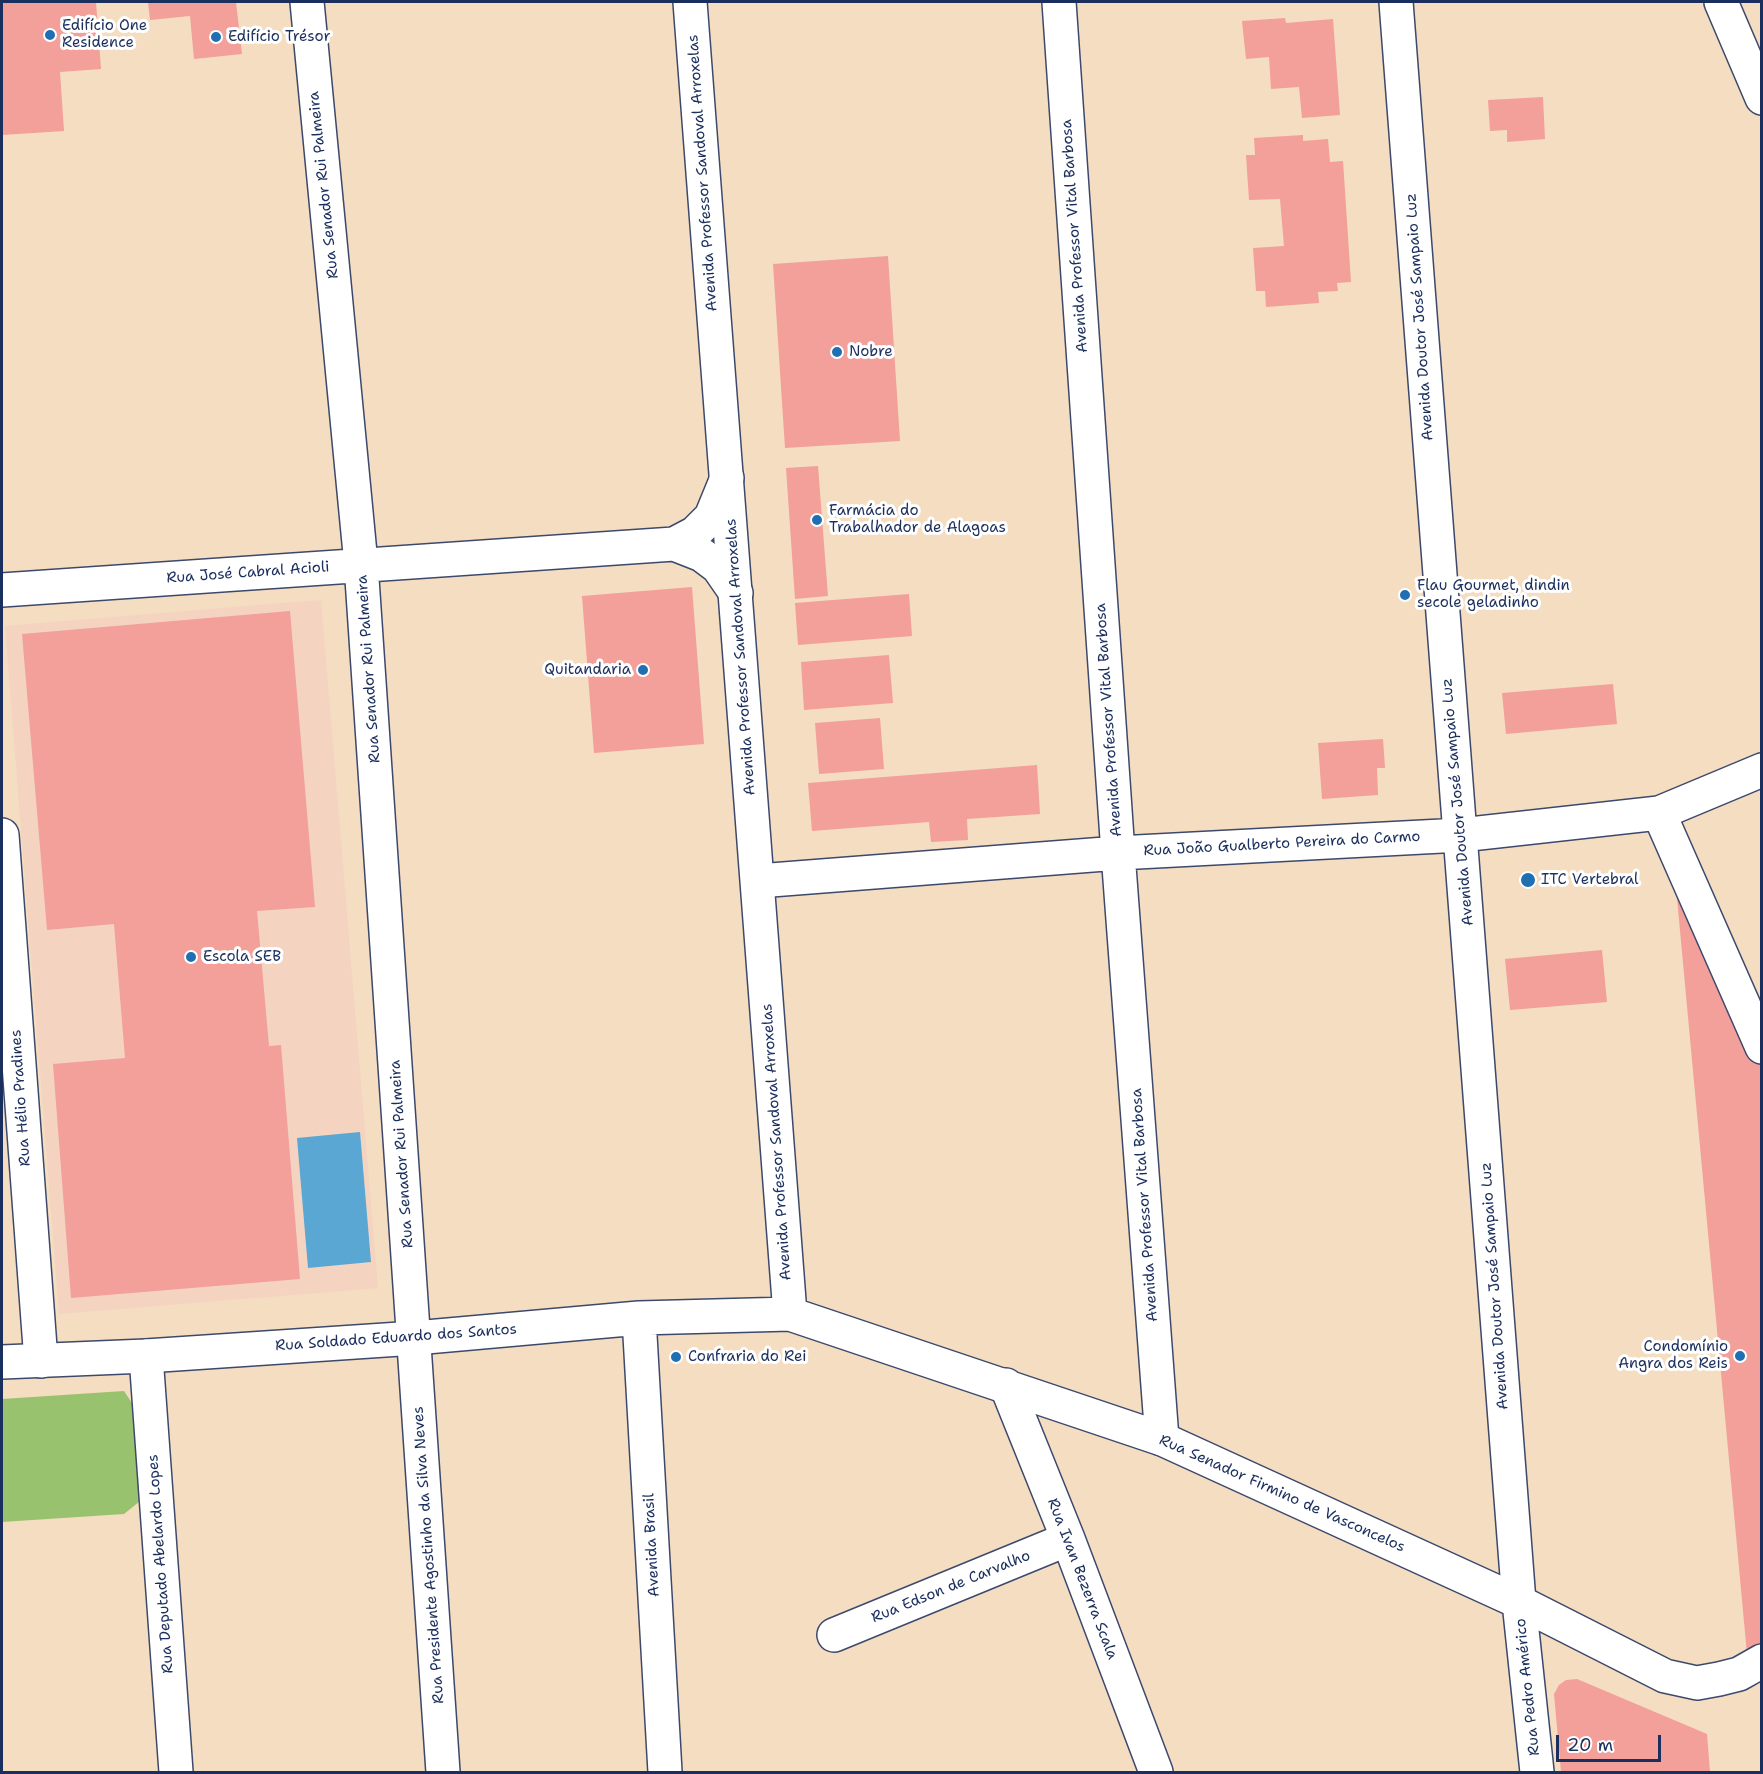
<!DOCTYPE html>
<html>
<head>
<meta charset="utf-8">
<style>
  body { margin:0 }
  #map { position:relative; width:1763px; height:1774px; overflow:hidden; background:#f4ddc0; font-family:"Shantell Sans",sans-serif }
  canvas { display:block }
  .frame { position:absolute; inset:0; border:3px solid #1b2f5e; pointer-events:none }
  .scale { position:absolute; left:1556px; top:1735px; width:105px; height:27px; box-sizing:border-box; border:3px solid #1b2f5e; border-top:0; padding-left:8px; font-size:18px; line-height:21px; white-space:nowrap; color:#1b2f5e; -webkit-text-stroke:4px #fff; paint-order:stroke }
</style>
</head>
<body>
<div id="map">
<canvas width="1763" height="1774"></canvas>
<div class="frame"></div>
<div class="scale">20 m</div>
</div>
<script>
const ctx = document.querySelector('canvas').getContext('2d');
ctx.lineJoin = 'round';
function fillPath(path, color) { ctx.fillStyle = color; ctx.fill(path, 'evenodd'); }
const toPath = rows => new Path2D(rows.map(r => 'M' + r).join(''));
function strokePath(path, color, width, dash) { ctx.strokeStyle = color; ctx.lineWidth = width; ctx.lineCap = dash ? 'butt' : 'round'; ctx.setLineDash(dash || []); ctx.stroke(path); }
function drawText(font, color, halo, rows, align = 'center') {
  ctx.font = font + ' "Shantell Sans",sans-serif'; ctx.lineWidth = 6; ctx.setLineDash([]); ctx.textBaseline = 'middle'; ctx.strokeStyle = halo; ctx.fillStyle = color; for (const [text, x, y, turn = 0] of rows) {
    ctx.save(); ctx.translate(x, y); ctx.rotate((+turn || 0) * Math.PI / 180); ctx.textAlign = isNaN(turn) ? turn : align; if (halo) ctx.strokeText(text, 0, 0); ctx.fillText(text, 0, 0); ctx.restore();
  }
}
const built = toPath([
  [321,600,378,1288,59,1314,5,626]
]);
const green = toPath([
  [124,1391,140,1415,145,1497,124,1514,2,1522,2,1399]
]);
const water = toPath([
  [360,1132,371,1262,308,1268,297,1138]
]);
const building = toPath([
  [2,2,96,2,101,69,60,72,64,131,2,135],
  [148,2,236,2,242,54,194,59,190,16,150,20],
  [1285,18,1286,23,1333,19,1340,115,1302,118,1299,87,1271,89,1269,57,1246,59,1242,21],
  [1543,97,1545,139,1507,142,1507,130,1490,131,1488,100],
  [1303,135,1303,141,1328,139,1330,162,1343,161,1351,282,1337,283,1338,291,1318,292,1319,303,1266,307,1265,291,1256,291,1253,248,1284,246,1280,199,1249,200,1246,155,1255,155,1254,138],
  [888,256,900,441,785,448,773,264],
  [818,466,828,596,795,599,786,468],
  [692,587,704,744,594,753,582,596],
  [909,594,912,636,798,645,795,603],
  [290,611,315,907,257,911,269,1046,281,1045,300,1279,71,1298,53,1064,125,1058,114,924,47,930,22,634],
  [889,655,893,703,804,710,801,662],
  [1613,684,1617,724,1506,734,1502,693],
  [880,718,884,769,819,774,815,723],
  [1383,739,1385,768,1377,768,1378,795,1322,799,1318,743],
  [1037,765,1040,814,967,819,968,840,931,842,929,822,812,831,808,783],
  [1673,855,1762,1069,1762,1644,1747,1654],
  [1602,950,1607,1002,1510,1010,1505,959],
  [1577,1679,1707,1734,1710,1772,1561,1772,1554,1694,1559,1685,1566,1680]
]);
const minor = toPath([
  [307,2,361,564,443,1772],
  [1059,2,1118,853,1162,1439],
  [1396,2,1519,1602],
  [1721,2,1762,98],
  [674,544,695,533,711,517,727,478],
  [2,590,674,544,702,555,718,567,736,593],
  [1659,813,1762,1047],
  [2,835,41,1361],
  [758,881,1118,853,1461,835,1659,813,1762,770],
  [146,1356,176,1772],
  [1006,1385,1068,1539,1156,1772],
  [834,1635,1068,1539]
]);
const tertiary = toPath([
  [690,2,790,1314],
  [639,1318,665,1772],
  [2,1362,146,1356,415,1338,639,1318,790,1314,1162,1439,1519,1602,1665,1676,1697,1683,1719,1679,1739,1674,1762,1661],
  [1519,1602,1537,1772]
]);
const markers = [
  [50,35,6,"#1f6fb2"],
  [216,37,6,"#1f6fb2"],
  [837,352,6,"#1f6fb2"],
  [817,520,6,"#1f6fb2"],
  [1405,595,6,"#1f6fb2"],
  [643,670,6,"#1f6fb2"],
  [1528,880,8,"#1f6fb2"],
  [191,957,6,"#1f6fb2"],
  [1740,1356,6,"#1f6fb2"],
  [676,1357,6,"#1f6fb2"]
];
const poiNames = [
  ["Edifício One",62,26],
  ["Residence",62,43],
  ["Edifício Trésor",228,37],
  ["Nobre",849,352],
  ["Farmácia do",829,511],
  ["Trabalhador de Alagoas",829,528],
  ["Flau Gourmet, dindin",1417,586],
  ["secole geladinho",1417,603],
  ["Quitandaria",631,670,"right"],
  ["ITC Vertebral",1541,880],
  ["Escola SEB",203,957],
  ["Condomínio",1728,1347,"right"],
  ["Angra dos Reis",1728,1364,"right"],
  ["Confraria do Rei",688,1357]
];
const streetNames = [
  ["Avenida Professor Sandoval Arroxelas",703,173,-94],
  ["Rua Senador Rui Palmeira",324,185,-96],
  ["Avenida Professor Vital Barbosa",1075,236,-94],
  ["Avenida Doutor José Sampaio Luz",1420,317,-94],
  ["Rua José Cabral Acioli",248,573,-4],
  ["Avenida Professor Sandoval Arroxelas",741,657,-94],
  ["Rua Senador Rui Palmeira",369,669,-94],
  ["Avenida Professor Vital Barbosa",1109,720,-94],
  ["Avenida Doutor José Sampaio Luz",1458,802,-95],
  ["Rua João Gualberto Pereira do Carmo",1282,844,-3],
  ["Rua Hélio Pradines",21,1098,-94],
  ["Avenida Professor Sandoval Arroxelas",777,1142,-94],
  ["Rua Senador Rui Palmeira",402,1154,-94],
  ["Avenida Professor Vital Barbosa",1145,1205,-94],
  ["Avenida Doutor José Sampaio Luz",1495,1286,-94],
  ["Rua Soldado Eduardo dos Santos",396,1338,-4],
  ["Rua Senador Firmino de Vasconcelos",1282,1494,24],
  ["Avenida Brasil",652,1545,-93],
  ["Rua Presidente Agostinho da Silva Neves",429,1555,-94],
  ["Rua Deputado Abelardo Lopes",161,1564,-94],
  ["Rua Ivan Bezerra Scala",1082,1579,69],
  ["Rua Edson de Carvalho",951,1587,-22],
  ["Rua Pedro Américo",1528,1687,-96]
];
fillPath(built, '#f4d3c1');
fillPath(green, '#99c26f');
fillPath(water, '#5aa7d3');
fillPath(building, '#f39f9a');
strokePath(minor, '#3c496d', 36);
strokePath(tertiary, '#3c496d', 36);
strokePath(minor, '#fff', 33);
strokePath(tertiary, '#fff', 33);
for (const [x, y, r, color] of markers) { const dot = new Path2D(); dot.arc(x, y, r, 0, 2 * Math.PI); ctx.fillStyle = color; ctx.fill(dot); strokePath(dot, '#fff', 2); }
drawText('15px', '#1b2f5e', '#fff', poiNames, 'left');
drawText('15px', '#1b2f5e', '#fff', streetNames);
</script>
</body>
</html>
